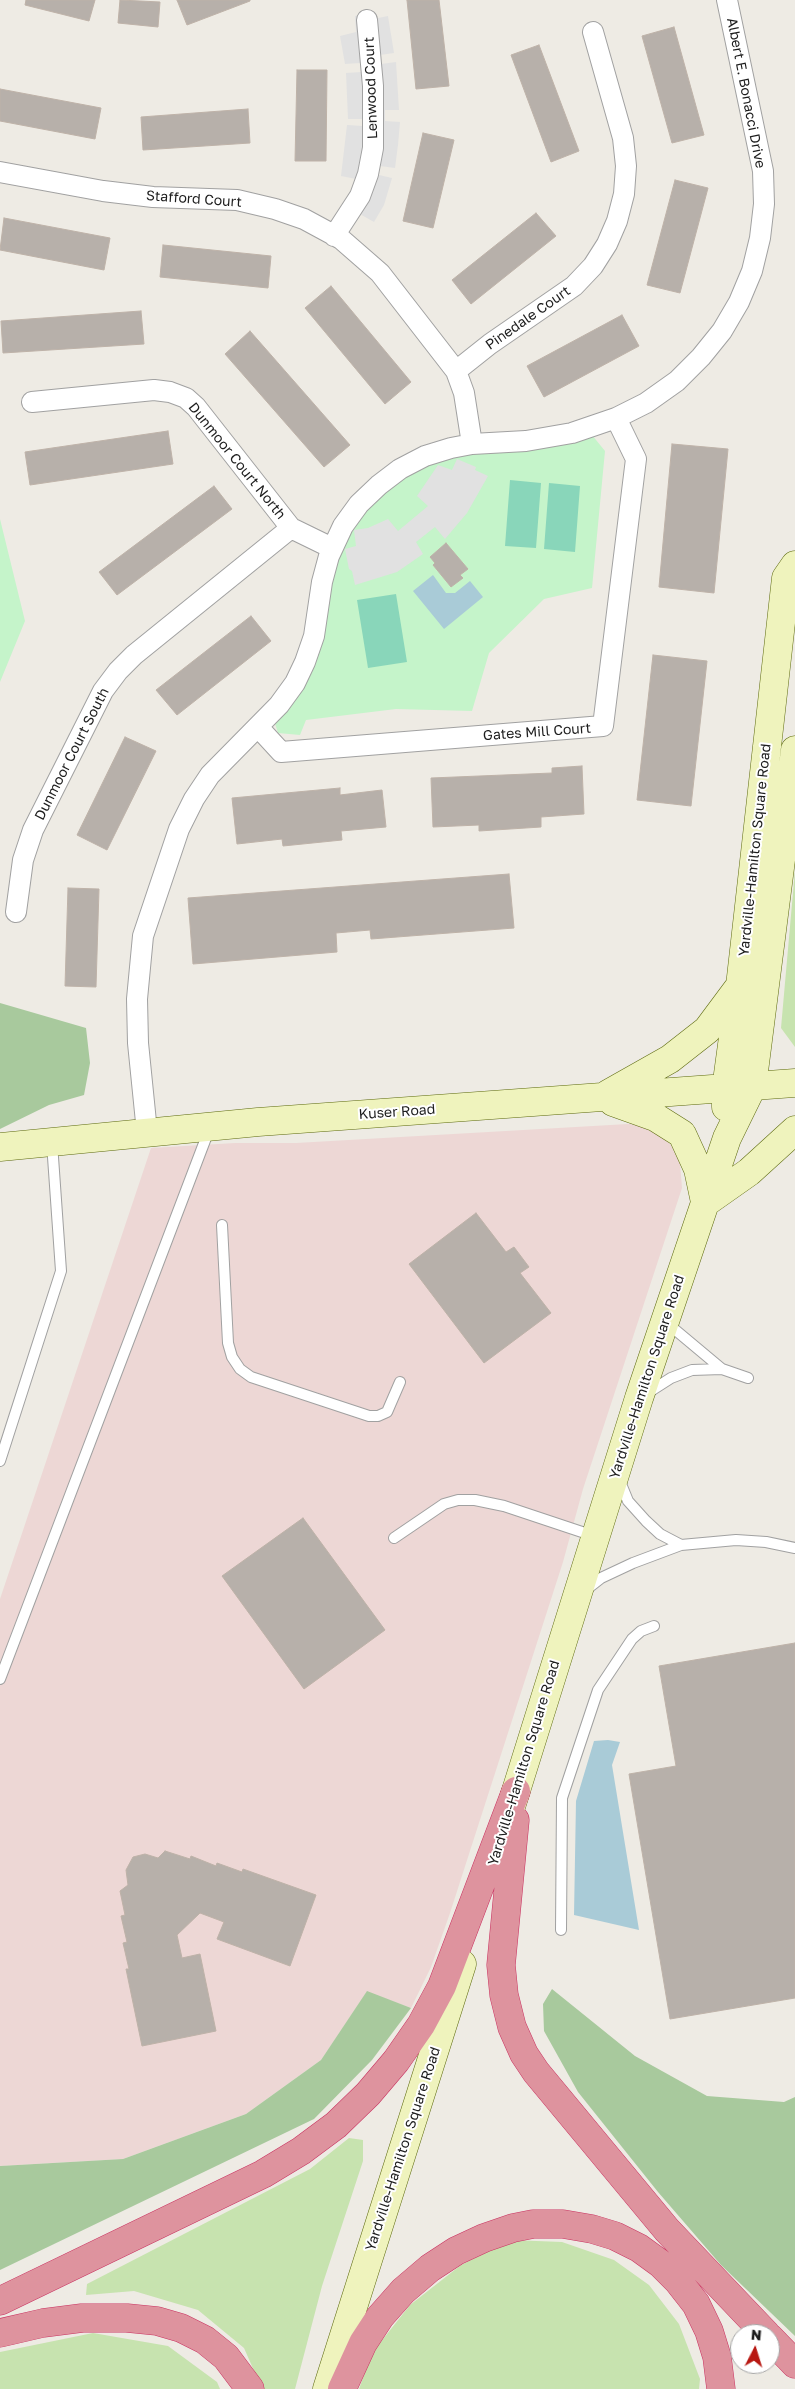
<!DOCTYPE html>
<html>
<head>
<meta charset="utf-8">
<style>
  body { margin:0 }
  #map { position:relative; width:795px; height:2389px; overflow:hidden; background:#eeebe4; font-family:"Golos Text",sans-serif }
  canvas { display:block }
  .north { position:absolute; left:730px; top:2324px; width:50px; height:50px; box-sizing:border-box; background:#fff; border:1px solid #a5a5a5; border-radius:50%; rotate:5deg; font-size:14px; font-weight:700; line-height:20px; text-align:center; color:#1d1d1d }
  .north::after { content:''; display:block; margin:auto; width:18px; height:22px; background:#b81812; clip-path:polygon(50% 0,100% 100%,50% 72%,0 100%) }
</style>
</head>
<body>
<div id="map">
<canvas width="795" height="2389"></canvas>
<div class="north">N</div>
</div>
<script>
const ctx = document.querySelector('canvas').getContext('2d');
ctx.lineJoin = 'round';
function fillPath(path, color) { ctx.fillStyle = color; ctx.fill(path, 'evenodd'); }
const toPath = rows => new Path2D(rows.map(r => 'M' + r).join(''));
function strokePath(path, color, width, dash) { ctx.strokeStyle = color; ctx.lineWidth = width; ctx.lineCap = dash ? 'butt' : 'round'; ctx.setLineDash(dash || []); ctx.stroke(path); }
function drawText(font, color, halo, rows, align = 'center') {
  ctx.font = font + ' "Golos Text",sans-serif'; ctx.lineWidth = 4; ctx.setLineDash([]); ctx.textBaseline = 'middle'; ctx.strokeStyle = halo; ctx.fillStyle = color; for (const [text, x, y, turn = 0] of rows) {
    ctx.save(); ctx.translate(x, y); ctx.rotate((+turn || 0) * Math.PI / 180); ctx.textAlign = isNaN(turn) ? turn : align; if (halo) ctx.strokeText(text, 0, 0); ctx.fillText(text, 0, 0); ctx.restore();
  }
}
const commercial = toPath([
  [628,1124,641,1125,662,1136,671,1145,680,1163,682,1188,583,1489,563,1562,450,1913,431,1967,411,2008,367,1992,321,2060,246,2114,123,2159,0,2166,0,1599,151,1148,235,1143,296,1143]
]);
const grass = toPath([
  [795,870,795,1047,781,1028],
  [349,2138,363,2140,363,2161,322,2286,295,2389,262,2389,244,2348,198,2310,134,2291,86,2295,87,2284,310,2169],
  [511,2240,562,2242,614,2260,649,2285,679,2324,700,2379,699,2389,359,2389,372,2353,410,2305,461,2265],
  [93,2333,168,2346,217,2382,220,2389,0,2389,0,2352]
]);
const forest = toPath([
  [0,1003,86,1028,90,1063,84,1095,49,1105,0,1129],
  [552,1989,635,2056,707,2096,784,2102,795,2097,795,2336,721,2265,658,2192,578,2092,544,2031,543,2004],
  [367,1991,411,2008,372,2060,314,2119,0,2270,0,2166,123,2159,246,2114,321,2060]
]);
const park = toPath([
  [592,435,605,451,592,588,544,599,489,653,472,711,396,709,306,720,300,735,278,733,274,720,334,557,366,502,429,460],
  [0,519,25,621,0,682]
]);
const pitch = toPath([
  [510,480,541,483,536,548,505,546],
  [549,483,580,486,575,552,544,549],
  [396,594,407,662,368,668,357,600]
]);
const parking = toPath([
  [371,12,373,19,388,16,394,53,380,55,381,64,396,62,399,110,385,110,385,121,400,122,398,145,395,168,380,166,379,175,392,178,384,205,374,222,344,205,352,194,356,179,341,176,347,125,363,126,363,119,348,119,346,73,361,72,360,63,345,64,340,36,356,32,355,16],
  [457,459,476,467,475,470,488,476,467,513,445,539,435,527,416,542,423,554,397,572,355,585,352,571,349,569,345,549,356,546,354,530,368,528,388,519,398,531,428,506,417,496,438,465,452,470]
]);
const water = toPath([
  [433,575,446,593,455,593,470,581,483,597,444,629,413,591],
  [608,1740,620,1742,612,1765,639,1930,574,1915,576,1801,594,1741]
]);
const building = toPath([
  [26,0,95,0,89,21,25,5,26,0],
  [120,0,160,2,158,27,118,23,120,0],
  [177,0,250,0,250,1,187,25,177,0],
  [407,0,439,0,449,86,416,89,407,0],
  [674,27,704,135,672,143,642,36,674,27],
  [539,45,579,151,551,162,511,55,539,45],
  [297,70,327,70,326,161,295,161,297,70],
  [0,89,101,108,95,139,0,121,0,89],
  [248,109,250,143,143,150,141,117,248,109],
  [423,133,454,140,433,228,403,221,423,133],
  [675,180,708,188,680,293,647,285,675,180],
  [536,213,556,236,471,304,452,280,536,213],
  [4,218,110,238,104,270,0,250,4,218],
  [163,245,271,256,268,288,160,277,163,245],
  [331,286,411,382,385,404,305,308,331,286],
  [141,311,144,344,3,353,1,321,141,311],
  [622,315,639,346,544,397,527,366,622,315],
  [250,331,350,445,324,467,225,354,250,331],
  [168,431,173,464,30,485,25,452,168,431],
  [672,444,728,449,714,593,659,587,672,444],
  [214,486,232,509,117,595,99,572,214,486],
  [446,543,468,569,460,575,463,578,451,587,433,565,435,563,430,557,446,543],
  [251,616,271,641,177,715,156,690,251,616],
  [653,655,707,661,691,806,637,800,653,655],
  [125,737,156,751,107,850,77,835,125,737],
  [582,766,584,814,541,817,541,827,479,831,479,825,433,827,431,778,552,773,552,768,582,766],
  [340,788,340,795,382,790,386,827,341,831,342,840,283,846,282,839,237,844,232,798,340,788],
  [509,874,514,928,371,939,370,930,336,933,337,952,193,964,188,898,509,874],
  [68,888,99,889,96,987,65,986,68,888],
  [476,1213,506,1252,514,1247,529,1267,520,1273,551,1313,484,1363,409,1264,476,1213],
  [303,1518,385,1630,304,1689,222,1576,303,1518],
  [795,1643,795,1998,670,2019,629,1774,676,1766,659,1666,795,1643],
  [165,1851,190,1859,191,1856,216,1866,217,1863,242,1872,243,1869,316,1895,290,1966,217,1939,224,1922,200,1913,177,1935,182,1958,200,1954,216,2031,142,2046,126,1969,129,1969,123,1943,127,1942,121,1916,125,1915,120,1891,128,1885,126,1870,133,1857,145,1854,158,1858,165,1851]
]);
const lane = toPath([
  [222,1225,228,1343,232,1357,240,1369,251,1377,369,1416,378,1416,387,1412,400,1382],
  [667,1323,722,1369],
  [646,1394,671,1378,692,1370,722,1369,748,1378],
  [0,1461,61,1271,52,1143],
  [394,1538,444,1504,458,1500,475,1500,504,1506,594,1536],
  [681,1545,736,1540,766,1542,795,1548],
  [587,1589,601,1578,633,1563,681,1545,660,1534,646,1521,628,1501,619,1479],
  [0,1679,209,1130],
  [561,1930,562,1798,598,1690,632,1639,641,1631,654,1626]
]);
const street = toPath([
  [0,172,103,191,153,197,237,200,275,209,304,219,341,239,380,273,456,371,464,393,472,444],
  [334,236,360,196,368,174,373,148,373,86,367,20],
  [456,371,490,344,574,286,593,266,607,244,617,221,624,194,626,166,623,138,593,32],
  [32,402,154,390,170,392,186,398,196,407,291,528,332,548],
  [258,727,281,752,603,726,636,459,616,418],
  [16,912,23,860,33,830,103,691,118,671,134,655,291,528],
  [147,1132,138,1043,137,999,143,936,179,829,194,799,210,775,279,705,295,683,305,662,314,636,322,582,329,556,343,526,359,504,379,485,400,469,425,456,451,448,472,444,526,441,572,433,616,418,646,403,677,381,701,357,722,331,739,302,752,271,760,238,764,204,763,171,727,0]
]);
const secondary = toPath([
  [608,1094,670,1059,707,1030,739,987],
  [613,1102,655,1117,682,1134,698,1169,705,1202],
  [726,1107,726,1089,740,986,786,578,795,565],
  [0,1147,258,1122,795,1083],
  [705,1203,749,1172,795,1130],
  [509,1813,639,1398,727,1138,752,1087,795,750],
  [327,2389,462,1964]
]);
const highway = toPath([
  [515,1820,501,1965,504,1995,512,2027,524,2054,536,2072,667,2230,766,2334],
  [0,2301,263,2174,301,2151,336,2125,368,2094,396,2061,421,2025,442,1986,516,1791],
  [0,2333,43,2323,82,2318,127,2318,157,2321,181,2328,205,2340,226,2357,250,2389],
  [770,2338,795,2364],
  [342,2389,363,2343,380,2317,403,2291,430,2268,456,2251,484,2238,513,2228,533,2224,563,2224,592,2229,615,2236,639,2248,661,2264,678,2281,696,2304,709,2331,717,2357,721,2389]
]);
const streetNames = [
  ["Lenwood Court",371,88,-92],
  ["Albert E. Bonacci Drive",746,93,79],
  ["Stafford Court",194,199,4],
  ["Pinedale Court",528,318,-35],
  ["Dunmoor Court North",237,461,51],
  ["Gates Mill Court",537,732,-4],
  ["Dunmoor Court South",72,754,-63],
  ["Yardville-Hamilton Square Road",755,850,-84],
  ["Kuser Road",397,1112,-4],
  ["Yardville-Hamilton Square Road",647,1377,-72],
  ["Yardville-Hamilton Square Road",524,1763,-73],
  ["Yardville-Hamilton Square Road",403,2149,-72]
];
fillPath(commercial, '#edd7d5');
fillPath(grass, '#c7e3af');
fillPath(forest, '#a8c99d');
fillPath(park, '#c5f4ca');
fillPath(pitch, '#89d6ba');
fillPath(parking, '#e1e1e1');
fillPath(water, '#a9cbd7');
fillPath(building, '#b7b0aa');
strokePath(building, '#beb2a8', 1);
strokePath(lane, '#a1a1a1', 12);
strokePath(street, '#a1a1a1', 22);
strokePath(secondary, '#5d6a0f', 29);
strokePath(highway, '#c93462', 29);
strokePath(lane, '#fff', 10);
strokePath(street, '#fff', 20);
strokePath(secondary, '#eff3bd', 28);
strokePath(highway, '#de939e', 28);
drawText('14px', '#1d1d1d', '#fff', streetNames);
</script>
</body>
</html>
